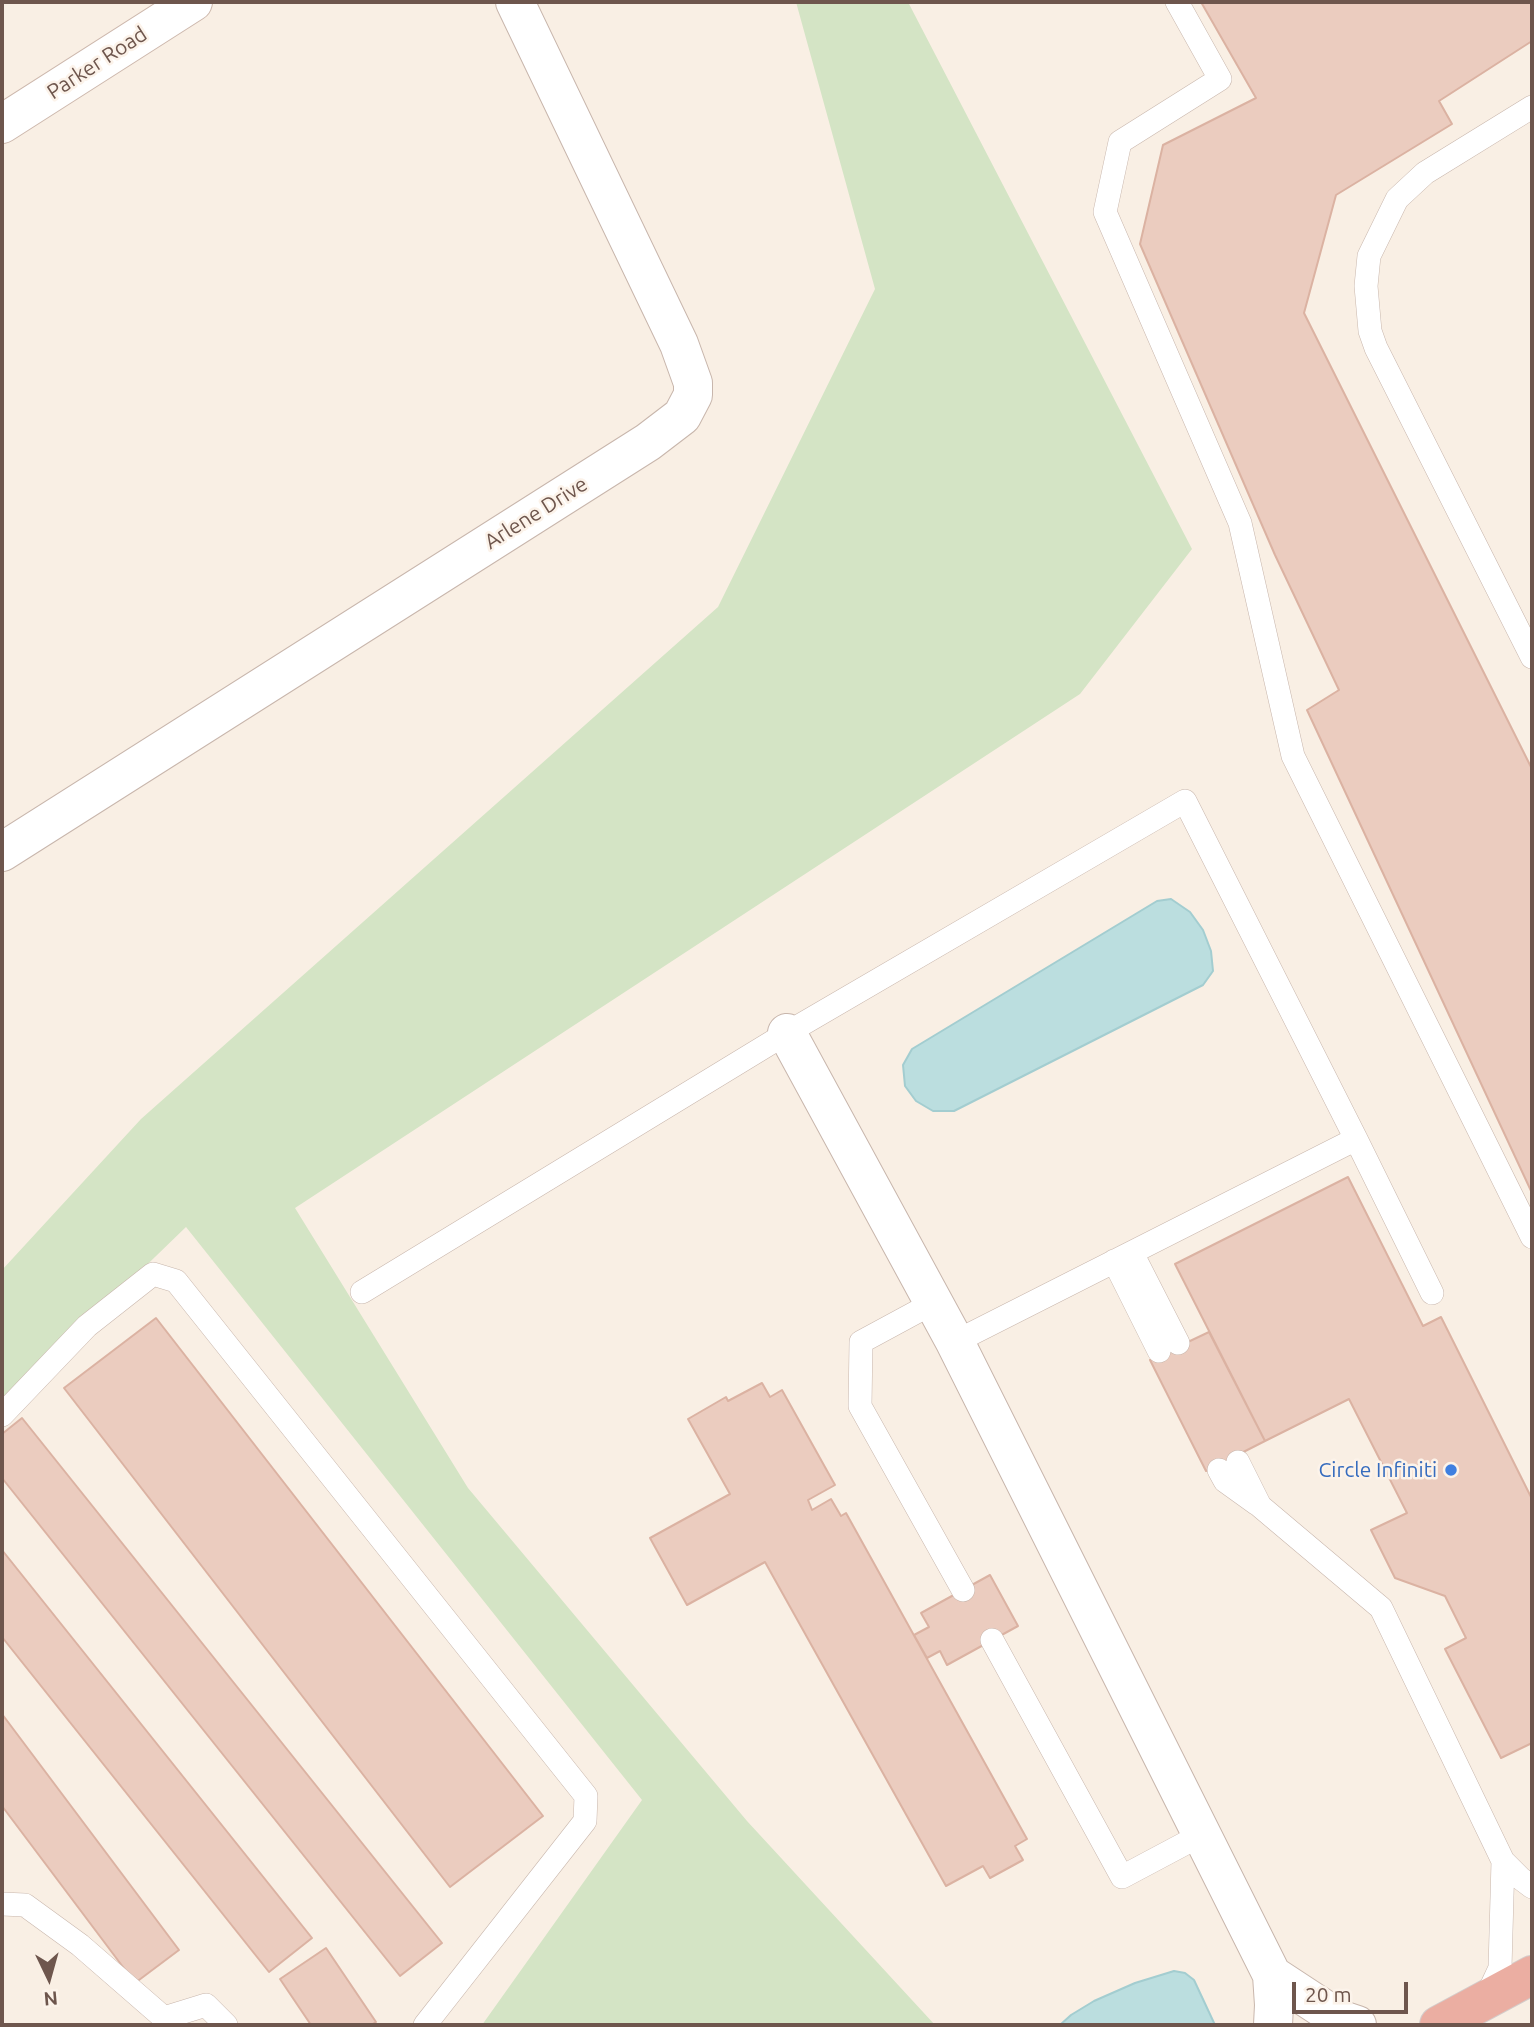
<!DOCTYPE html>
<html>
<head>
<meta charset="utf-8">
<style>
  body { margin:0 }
  #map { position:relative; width:1534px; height:2027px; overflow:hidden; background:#f9efe4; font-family:Ubuntu,sans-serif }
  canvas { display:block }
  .frame { position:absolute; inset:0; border:4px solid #6e564d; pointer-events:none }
  .north { position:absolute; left:14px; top:1943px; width:70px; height:70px; -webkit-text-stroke:5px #fcf3ea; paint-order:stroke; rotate:175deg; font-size:19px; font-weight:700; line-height:28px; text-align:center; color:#6e564d }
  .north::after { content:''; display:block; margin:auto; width:24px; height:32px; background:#6e564d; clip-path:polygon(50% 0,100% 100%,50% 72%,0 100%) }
  .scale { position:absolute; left:1292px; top:1982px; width:116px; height:32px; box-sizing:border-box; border:4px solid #6e564d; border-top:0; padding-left:9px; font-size:21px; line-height:24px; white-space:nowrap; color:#6e564d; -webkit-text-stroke:5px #fcf3ea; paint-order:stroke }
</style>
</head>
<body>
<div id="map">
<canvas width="1534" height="2027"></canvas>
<div class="frame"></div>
<div class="north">N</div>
<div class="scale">20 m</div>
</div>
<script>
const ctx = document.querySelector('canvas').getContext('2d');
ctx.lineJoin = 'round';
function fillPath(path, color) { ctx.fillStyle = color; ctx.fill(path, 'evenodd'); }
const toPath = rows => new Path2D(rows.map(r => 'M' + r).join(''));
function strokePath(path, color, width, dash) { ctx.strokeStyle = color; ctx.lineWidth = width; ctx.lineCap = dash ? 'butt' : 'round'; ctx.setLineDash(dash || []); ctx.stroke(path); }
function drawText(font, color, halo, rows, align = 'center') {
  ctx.font = font + ' Ubuntu,sans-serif'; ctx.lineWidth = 5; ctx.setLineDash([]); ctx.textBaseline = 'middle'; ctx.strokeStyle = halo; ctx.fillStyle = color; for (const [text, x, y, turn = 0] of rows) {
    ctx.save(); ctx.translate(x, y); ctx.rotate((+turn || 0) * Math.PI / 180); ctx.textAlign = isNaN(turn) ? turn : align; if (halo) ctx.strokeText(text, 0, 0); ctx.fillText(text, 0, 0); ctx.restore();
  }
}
const green = toPath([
  [796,2,908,2,1192,549,1080,694,295,1208,468,1488,747,1821,935,2025,482,2025,642,1800,186,1227,2,1405,2,1270,141,1119,718,607,875,289]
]);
const water = toPath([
  [1171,899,1190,912,1203,930,1211,951,1213,971,1203,985,954,1111,933,1111,916,1101,905,1086,903,1065,912,1049,1157,901,1171,899],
  [1174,1971,1185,1973,1194,1980,1215,2025,1060,2025,1071,2015,1094,2001,1135,1983,1174,1971]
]);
const building = toPath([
  [1201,2,1532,2,1532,41,1439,101,1452,124,1336,195,1304,313,1532,769,1532,1193,1307,710,1339,690,1275,555,1140,244,1163,145,1256,98,1201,2],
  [1348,1177,1423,1326,1441,1317,1532,1499,1532,1743,1501,1758,1445,1649,1466,1638,1445,1596,1395,1578,1371,1530,1407,1513,1349,1399,1265,1441,1175,1264,1348,1177],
  [156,1318,543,1816,450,1887,64,1388,156,1318],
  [1209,1332,1265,1441,1206,1471,1150,1360,1209,1332],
  [762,1383,770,1397,782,1390,835,1485,808,1500,812,1510,831,1499,841,1516,846,1513,1027,1839,1015,1846,1023,1860,990,1878,983,1866,946,1886,765,1562,687,1605,650,1538,730,1494,688,1419,726,1397,728,1401,762,1383],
  [22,1418,442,1943,400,1976,2,1478,2,1434,22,1418],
  [2,1550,312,1938,269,1972,2,1637,2,1550],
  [990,1575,1018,1626,947,1665,940,1651,927,1658,914,1635,929,1627,921,1613,990,1575],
  [2,1714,179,1950,135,1983,2,1806,2,1714],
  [326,1948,376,2022,371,2025,311,2025,280,1979,326,1948]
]);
const lane = toPath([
  [1177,2,1220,79,1120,142,1105,212,1240,523,1293,756,1532,1237],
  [1532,107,1425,173,1397,199,1369,256,1366,286,1370,331,1376,348,1532,657],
  [1132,1253,1178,1343],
  [1114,1261,1159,1351],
  [362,1292,787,1033,1185,801,1356,1139,1432,1293],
  [935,1302,861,1342,860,1406,963,1590],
  [955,1342,1356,1139],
  [2,1415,87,1326,153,1274,176,1281,586,1796,585,1821,425,2025],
  [1238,1462,1260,1506,1381,1608,1503,1861,1520,1878,1532,1887],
  [1219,1470,1225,1481,1257,1504],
  [992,1640,1122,1877,1201,1835],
  [2,1904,25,1905,80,1945,164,2018,206,2005,226,2025],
  [1486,1998,1500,1968,1503,1861]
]);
const street = toPath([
  [2,852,648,442,682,416,693,395,693,383,679,344,515,2],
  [787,1033,955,1342,1272,1975,1274,2005,1273,2025],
  [1272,1975,1339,2019,1357,2025]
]);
const secondary = toPath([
  [2,124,193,2]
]);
const highway = toPath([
  [1439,2025,1532,1975]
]);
const markers = [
  [1451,1470,7,"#3f7fe0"]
];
const streetNames = [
  ["Parker Road",97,63,-33],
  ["Arlene Drive",536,513,-32]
];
const shopNames = [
  ["Circle Infiniti",1437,1470]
];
fillPath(green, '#d4e4c5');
fillPath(water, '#bbdedf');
strokePath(water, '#a3cdd0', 2);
fillPath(building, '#ebccbf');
strokePath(building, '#dbb2a2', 2);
strokePath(lane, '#c8b6ac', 24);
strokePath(street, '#c8b6ac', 40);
strokePath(secondary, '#cdb8ad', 40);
strokePath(highway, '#d4ccca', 40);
strokePath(lane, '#fff', 23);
strokePath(street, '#fff', 38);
strokePath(secondary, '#fff', 38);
strokePath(highway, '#ebaea2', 38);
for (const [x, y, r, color] of markers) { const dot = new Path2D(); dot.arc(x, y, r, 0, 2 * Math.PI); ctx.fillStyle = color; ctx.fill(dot); strokePath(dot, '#fcf3ea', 2.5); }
drawText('21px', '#6e564d', '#fcf3ea', streetNames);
drawText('21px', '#366cbe', '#fcf3ea', shopNames, 'right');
</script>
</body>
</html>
